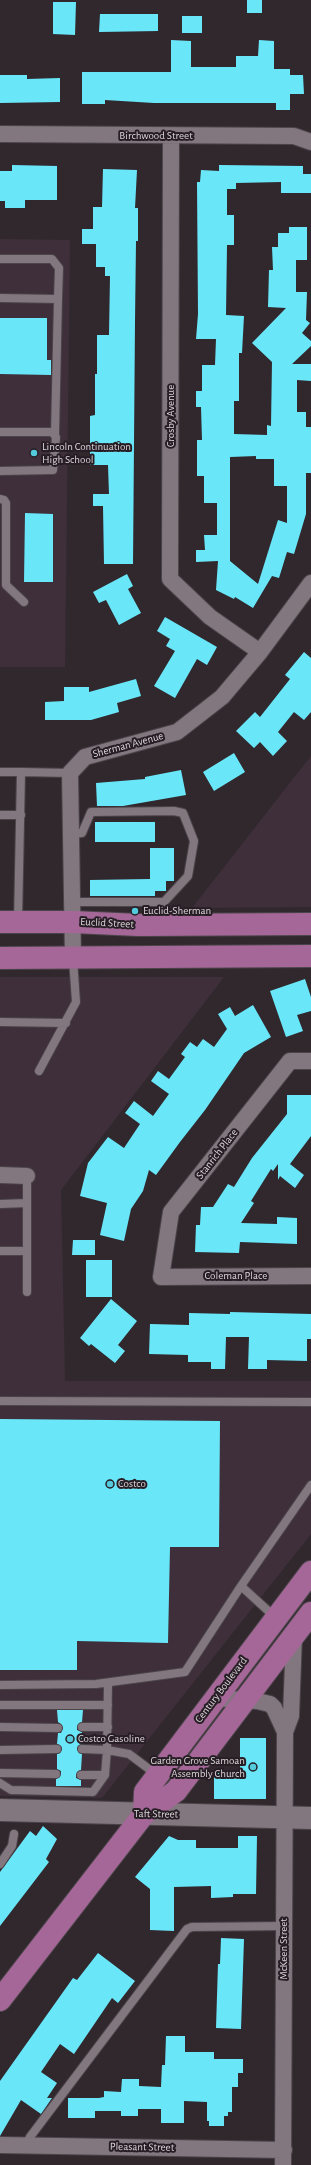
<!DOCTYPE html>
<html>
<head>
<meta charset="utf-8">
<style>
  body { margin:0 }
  canvas { display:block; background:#31282e }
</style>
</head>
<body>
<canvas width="311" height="2165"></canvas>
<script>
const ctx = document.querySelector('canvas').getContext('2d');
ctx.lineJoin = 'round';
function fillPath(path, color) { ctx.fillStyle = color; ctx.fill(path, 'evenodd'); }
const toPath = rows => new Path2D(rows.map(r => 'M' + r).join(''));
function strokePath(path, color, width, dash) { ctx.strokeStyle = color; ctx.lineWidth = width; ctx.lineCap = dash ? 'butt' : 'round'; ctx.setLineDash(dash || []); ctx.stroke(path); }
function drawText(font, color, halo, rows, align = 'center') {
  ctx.font = font + ' "Alegreya Sans",sans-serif'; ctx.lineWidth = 4; ctx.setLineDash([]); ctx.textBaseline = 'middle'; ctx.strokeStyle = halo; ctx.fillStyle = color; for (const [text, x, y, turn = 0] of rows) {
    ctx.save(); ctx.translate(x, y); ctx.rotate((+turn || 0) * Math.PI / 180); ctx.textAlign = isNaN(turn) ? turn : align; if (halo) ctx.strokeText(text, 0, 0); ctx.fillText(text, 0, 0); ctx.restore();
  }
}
const built = toPath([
  [0,239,70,240,65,667,0,667],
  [311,756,311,907,192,908,289,784],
  [0,977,224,977,61,1190,65,1381,311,1381,311,1534,102,1798,0,1796]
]);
const building = toPath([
  [247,0,262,0,262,13,247,13],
  [53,2,76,2,75,35,53,34],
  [100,14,158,14,158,31,99,32],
  [182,16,202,16,202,33,182,33],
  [171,40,191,41,191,67,236,67,236,56,258,56,259,40,274,41,274,69,290,69,290,75,303,75,304,94,290,94,290,110,276,110,276,103,154,103,105,100,105,104,82,104,82,72,171,72],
  [0,75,27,75,27,79,60,78,60,102,0,103],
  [12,165,57,166,57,200,25,200,25,208,5,208,5,201,0,201,0,171,12,171],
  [219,165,303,166,303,174,311,174,311,193,281,193,281,182,236,183,236,189,227,189,227,215,234,215,234,245,227,245,226,315,244,316,242,353,239,353,239,401,234,401,234,434,267,435,267,425,271,426,272,362,252,343,286,308,268,307,269,270,273,270,272,247,278,247,278,233,289,233,289,227,307,227,307,260,296,260,296,292,307,292,306,320,310,323,302,333,311,341,311,346,292,364,311,364,311,381,297,380,297,412,306,412,306,427,311,427,311,473,306,473,306,514,294,554,287,552,279,578,272,576,253,608,235,597,234,599,216,590,218,561,196,562,196,550,205,550,204,535,217,535,217,503,204,503,204,476,197,476,197,440,202,440,201,407,196,407,196,391,202,391,202,365,215,365,216,339,196,339,198,314,197,182,200,182,201,170,219,171],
  [256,456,256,459,274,459,274,486,287,486,287,523,278,520,258,584,230,561,230,457],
  [103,169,137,170,135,208,138,208,138,241,136,241,135,321,133,564,104,564,103,506,93,506,93,494,109,494,108,465,90,465,90,416,95,415,95,374,97,374,97,335,109,335,110,276,105,276,105,267,96,267,96,244,82,244,82,229,93,229,93,207,102,207],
  [0,318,47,318,47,360,51,360,51,375,0,374],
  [25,513,53,514,53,582,24,582],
  [127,574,133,586,128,589,141,613,119,625,106,600,99,603,93,592],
  [165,617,217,647,207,665,197,659,175,698,154,686,175,651,166,646,170,639,157,631],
  [304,652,311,658,311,712,304,720,294,712,278,732,287,741,273,756,260,742,254,748,236,731,255,712,260,717,290,679,285,675],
  [136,679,141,696,117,703,119,712,91,720,45,720,45,702,64,701,64,687,89,687,89,692],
  [234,753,245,772,214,791,203,772],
  [181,770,186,795,123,806,97,806,96,783,145,779,145,777],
  [95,822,155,822,155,842,95,842],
  [150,848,174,848,174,881,166,881,166,891,155,891,155,896,90,896,90,880,150,879],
  [305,979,311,997,311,1011,297,1015,303,1031,286,1037,270,991],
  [253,1005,271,1037,244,1053,205,1110,180,1142,156,1175,149,1170,143,1191,131,1209,124,1241,100,1235,107,1203,80,1196,88,1163,108,1137,124,1148,140,1124,125,1113,134,1101,153,1116,169,1094,151,1081,158,1071,169,1079,185,1057,181,1054,190,1042,197,1047,203,1039,214,1047,227,1029,218,1014,230,1007,235,1016],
  [287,1095,311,1095,311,1136,290,1164,304,1175,295,1188,280,1176,278,1180,278,1164,273,1171,271,1169,251,1201,254,1203,241,1223,277,1224,277,1217,297,1218,297,1244,240,1242,239,1253,195,1252,196,1225,200,1225,201,1207,213,1207,228,1184,234,1187,252,1158,287,1114],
  [73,1240,95,1240,95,1255,72,1255],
  [86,1260,112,1260,112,1297,86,1297],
  [111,1299,137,1321,118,1345,125,1351,115,1363,91,1344,89,1346,80,1338],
  [230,1312,311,1314,311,1339,307,1339,307,1361,267,1360,267,1369,248,1369,249,1337,226,1337,225,1369,211,1369,211,1362,188,1362,188,1355,149,1354,150,1324,189,1325,189,1313,230,1314],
  [0,1419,220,1421,219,1547,170,1547,168,1643,77,1641,77,1670,0,1670],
  [57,1710,83,1710,82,1722,77,1727,77,1730,82,1732,82,1744,78,1746,77,1749,82,1754,81,1770,76,1775,76,1778,81,1780,81,1786,56,1786,56,1779,61,1774,61,1771,57,1769,57,1754,60,1753,62,1749,61,1746,57,1744,58,1733,61,1733,63,1728,61,1724,58,1722],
  [240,1738,266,1738,266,1799,214,1799,214,1773,240,1772],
  [43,1826,57,1839,46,1859,49,1862,0,1926,0,1872,30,1831,36,1836],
  [169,1836,178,1840,196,1840,196,1848,238,1848,238,1836,257,1836,256,1894,233,1894,233,1897,211,1898,211,1886,174,1887,174,1931,150,1930,150,1889,135,1877],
  [221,1938,244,1939,241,2029,216,2028,218,1964,220,1964],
  [98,1953,135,1981,118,2003,112,1998,74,2054,60,2044,41,2072,57,2083,47,2098,52,2098,41,2114,21,2100,0,2136,0,2081,73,1978,77,1980],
  [166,2036,185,2036,185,2052,214,2052,214,2059,243,2059,243,2073,238,2073,238,2087,232,2087,232,2112,228,2112,228,2116,224,2116,224,2126,209,2126,209,2121,207,2121,207,2102,184,2101,184,2123,161,2123,161,2109,138,2109,138,2116,121,2116,121,2111,95,2111,95,2118,68,2118,68,2098,99,2098,104,2097,104,2091,121,2092,122,2079,139,2079,139,2086,161,2087,162,2065,165,2065]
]);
const lane = toPath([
  [0,259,52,259,59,268,58,299,0,298],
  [0,432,52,432,56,437,53,470,0,471],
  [55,434,58,299],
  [0,499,4,500,6,503,6,585,24,602],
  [0,772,21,772,18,921],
  [21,772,70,773],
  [0,815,21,815],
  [70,834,82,833,91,812,174,811,183,813,194,841,188,876,164,902,72,902],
  [0,1022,66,1023],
  [39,1071,76,1002,73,959],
  [27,1176,27,1292],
  [0,1204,27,1203],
  [0,1251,27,1251],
  [0,1401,311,1402],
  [241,1586,311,1485],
  [108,1683,107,1750,129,1754,157,1775],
  [0,1685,96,1684,185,1672,241,1586,276,1618],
  [0,1705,108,1705],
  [0,1727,58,1728],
  [82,1727,108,1727],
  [0,1750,57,1749],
  [0,1773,56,1774],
  [81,1775,105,1775,107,1750,82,1749],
  [0,1783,11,1790,93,1792,105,1775],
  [0,1864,12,1846,14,1834],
  [26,2145,30,2137,187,1929,192,1927,285,1926]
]);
const street = toPath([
  [0,134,294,136,311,142],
  [171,136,170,579,210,617,260,652],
  [73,958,70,773,85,757,177,732,222,697,260,652,311,583],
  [311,1061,290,1061,171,1212,161,1277,311,1276],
  [0,1175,27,1176],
  [215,1698,257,1701,270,1704,274,1708,285,1732],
  [0,2145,284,2150],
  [283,2165,285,1732,291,1716,294,1636]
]);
const secondary = toPath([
  [0,1810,311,1818]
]);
const primary = toPath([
  [0,922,73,922,138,925,311,924],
  [0,958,311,956],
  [144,1814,145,1792,311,1572],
  [0,2000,144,1814,176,1791,311,1613]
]);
const markers = [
  [34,453,4,"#53cbdc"],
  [135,911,4,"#53cbdc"],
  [110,1484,4,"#53cbdc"],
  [70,1739,4,"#53cbdc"],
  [253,1767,4,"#53cbdc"]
];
const streetNames = [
  ["Birchwood Street",156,136],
  ["Crosby Avenue",171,416,-90],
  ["Sherman Avenue",128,745,-15],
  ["Euclid Street",107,923,3],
  ["Stanrich Place",217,1154,-52],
  ["Coleman Place",236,1276],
  ["Century Boulevard",221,1690,-53],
  ["Taft Street",156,1814,1],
  ["McKeen Street",284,1949,-90],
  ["Pleasant Street",142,2147,1]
];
const poiNames = [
  ["Lincoln Continuation",42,447],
  ["High School",42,460],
  ["Euclid-Sherman",143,911],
  ["Costco",118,1484],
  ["Costco Gasoline",78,1739],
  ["Garden Grove Samoan",245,1761,"right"],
  ["Assembly Church",245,1774,"right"]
];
fillPath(built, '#3e2f3a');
fillPath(building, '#69e7f9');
strokePath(lane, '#4b4449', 10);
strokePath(street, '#4b4449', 18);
strokePath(secondary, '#4b4449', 24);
strokePath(primary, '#4b4449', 24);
strokePath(lane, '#82777f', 8);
strokePath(street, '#82777f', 16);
strokePath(secondary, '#82777f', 22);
strokePath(primary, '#a46798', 22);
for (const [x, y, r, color] of markers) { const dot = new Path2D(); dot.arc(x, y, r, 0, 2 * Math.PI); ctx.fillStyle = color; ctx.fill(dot); strokePath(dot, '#271e25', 1.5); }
drawText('11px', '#dcd6da', '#271e25', streetNames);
drawText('11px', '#dcd6da', '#271e25', poiNames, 'left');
</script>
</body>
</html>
